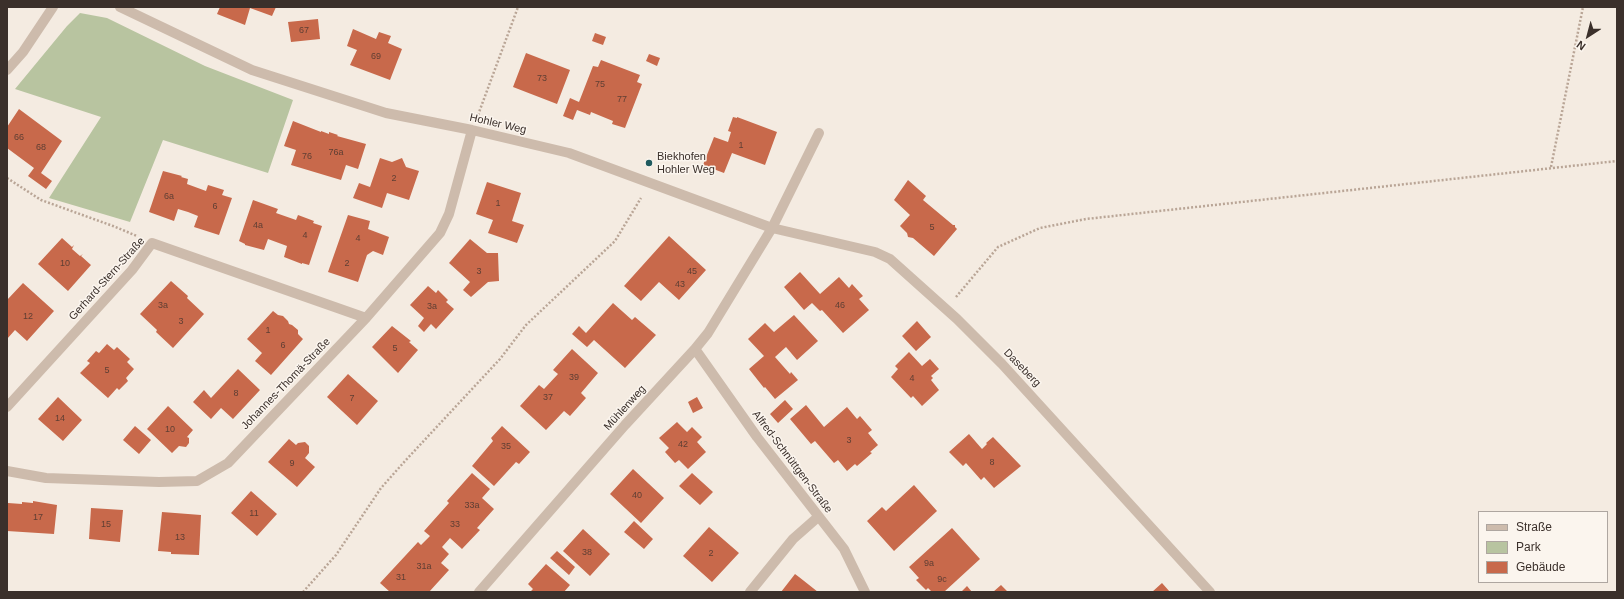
<!DOCTYPE html>
<html>
<head>
<meta charset="utf-8">
<style>
  body { margin:0 }
  #map { position:relative; width:1624px; height:599px; overflow:hidden; background:#f4ebe1; font-family:Arial,sans-serif }
  canvas { display:block }
  .frame { position:absolute; inset:0; border:8px solid #3b302b; pointer-events:none }
  .legend { position:absolute; left:1478px; top:511px; width:130px; height:72px; box-sizing:border-box; background:#fbf5ee; border:1px solid #aea6a0; margin:0; padding:5px 7px; list-style:none; font-size:12px; color:#3b302b }
  .legend li { display:flex; align-items:center; gap:8px; height:20px }
  .legend b { width:20px; border:1px solid #aea6a0 }
  .north { position:absolute; left:1568px; top:16px; width:40px; height:40px; -webkit-text-stroke:3px #fbf5ee; paint-order:stroke; rotate:216deg; font-size:11px; font-weight:700; line-height:16px; text-align:center; color:#3b302b }
  .north::after { content:''; display:block; margin:auto; width:14px; height:18px; background:#3b302b; clip-path:polygon(50% 0,100% 100%,50% 72%,0 100%) }
</style>
</head>
<body>
<div id="map">
<canvas width="1624" height="599"></canvas>
<div class="frame"></div>
<ul class="legend">
<li><b style="height:5px;background:#cdbbac"></b>Straße</li>
<li><b style="height:11px;background:#b8c4a0"></b>Park</li>
<li><b style="height:11px;background:#c8694b"></b>Gebäude</li>
</ul>
<div class="north">N</div>
</div>
<script>
const ctx = document.querySelector('canvas').getContext('2d');
ctx.lineJoin = 'round';
function fillPath(path, color) { ctx.fillStyle = color; ctx.fill(path, 'evenodd'); }
const toPath = rows => new Path2D(rows.map(r => 'M' + r).join(''));
function strokePath(path, color, width, dash) { ctx.strokeStyle = color; ctx.lineWidth = width; ctx.lineCap = dash ? 'butt' : 'round'; ctx.setLineDash(dash || []); ctx.stroke(path); }
function drawText(font, color, halo, rows, align = 'center') {
  ctx.font = font + ' Arial,sans-serif'; ctx.lineWidth = 3; ctx.setLineDash([]); ctx.textBaseline = 'middle'; ctx.strokeStyle = halo; ctx.fillStyle = color; for (const [text, x, y, turn = 0] of rows) {
    ctx.save(); ctx.translate(x, y); ctx.rotate((+turn || 0) * Math.PI / 180); ctx.textAlign = isNaN(turn) ? turn : align; if (halo) ctx.strokeText(text, 0, 0); ctx.fillText(text, 0, 0); ctx.restore();
  }
}
const green = toPath([
  [80,13,107,18,205,66,293,100,268,173,163,140,130,222,49,198,101,117,15,89,67,26]
]);
const building = toPath([
  [220,7,276,7,272,16,250,8,245,25,217,14],
  [318,19,320,39,291,42,288,22],
  [353,29,376,39,379,32,391,36,388,43,402,49,390,80,350,65,357,50,347,46],
  [595,33,606,37,603,45,592,41],
  [526,53,570,70,557,104,513,87],
  [649,54,660,58,657,66,646,61],
  [601,60,640,75,637,82,642,84,625,128,612,124,613,121,591,112,590,115,577,110,573,120,563,116,570,98,579,102,593,66,598,67],
  [19,109,62,141,41,173,52,181,46,189,28,176,34,168,7,148,7,127],
  [733,117,737,118,737,117,777,132,765,165,732,153,724,173,703,165,714,137,728,142,731,132,728,131],
  [293,121,321,132,321,131,329,134,329,132,338,135,337,136,366,144,358,169,346,165,341,180,291,165,296,150,284,146],
  [380,158,392,162,402,158,406,167,419,171,409,200,387,193,382,208,353,198,359,183,370,187],
  [163,171,182,176,181,177,188,179,187,184,206,191,208,185,224,190,222,195,232,198,219,235,194,227,198,216,188,212,178,209,174,221,149,212],
  [908,180,926,196,923,200,953,225,955,225,955,227,957,229,934,256,913,238,908,237,907,233,900,226,910,215,894,200],
  [487,182,521,193,512,221,524,225,517,243,488,233,493,220,476,214],
  [253,200,278,209,276,213,296,220,298,215,314,221,313,223,322,226,309,265,302,263,302,264,284,257,287,246,268,239,264,250,245,245,245,244,239,241],
  [348,215,370,221,368,229,389,237,383,255,373,251,367,255,358,282,328,272],
  [669,236,706,270,679,300,659,282,641,301,624,286],
  [62,238,72,247,74,245,72,249,80,256,83,254,81,256,91,265,68,291,38,264],
  [470,239,487,253,498,253,499,281,488,282,471,297,463,290,470,282,449,263],
  [800,272,820,294,839,277,849,288,852,284,863,296,859,299,869,310,843,333,822,310,820,311,812,303,804,310,784,287],
  [171,281,188,296,187,298,204,314,173,348,156,332,157,330,140,314],
  [23,283,54,311,27,341,15,330,7,339,7,300],
  [428,286,436,293,438,290,448,300,446,302,454,309,436,329,431,324,424,332,418,326,424,318,410,305],
  [613,303,632,320,635,317,656,335,625,368,594,340,587,347,572,334,579,326,586,333],
  [273,311,278,315,283,316,288,321,289,324,292,325,298,330,298,334,303,339,271,375,255,361,262,353,247,339],
  [794,315,818,341,797,360,786,347,775,357,790,374,791,372,798,380,775,399,765,387,764,388,749,369,764,356,748,339,765,323,774,332],
  [917,321,931,337,916,351,902,336],
  [392,326,411,341,409,342,418,350,398,373,372,347],
  [107,344,114,350,117,347,130,359,127,362,134,369,126,378,128,381,119,390,117,388,108,398,80,373,90,363,87,361,96,351,99,353],
  [572,349,598,373,581,393,586,398,570,416,564,411,546,430,520,406,539,385,544,389,558,374,553,370],
  [909,352,922,366,930,359,939,369,931,376,933,378,931,380,939,390,922,406,913,396,911,398,891,377,898,369,895,366],
  [238,369,260,390,233,419,221,408,211,419,193,402,204,390,211,398],
  [348,374,378,401,357,425,327,397],
  [58,397,82,420,63,441,38,419],
  [697,397,703,408,693,413,688,402],
  [785,400,793,409,778,423,770,414],
  [806,405,824,427,847,407,857,419,860,416,872,430,868,433,878,445,870,452,872,453,857,466,855,464,847,471,838,460,834,463,815,441,811,444,790,419],
  [168,406,193,430,187,437,189,438,189,443,186,447,179,446,172,453,147,429],
  [677,422,687,432,692,427,702,437,697,442,706,452,688,469,679,460,675,463,665,452,669,448,659,438],
  [135,426,151,440,139,454,123,440],
  [502,426,530,452,519,464,516,462,494,486,472,466,493,441,491,438],
  [969,434,982,449,987,444,986,443,993,437,1021,466,994,488,984,477,981,480,966,463,963,466,949,452],
  [289,439,296,445,298,443,305,442,309,446,309,453,305,458,315,467,297,487,268,462],
  [633,469,664,498,641,523,610,494],
  [472,473,490,489,482,498,494,509,477,528,480,530,462,549,450,538,442,547,449,554,441,563,449,570,429,592,390,592,380,583,418,542,421,545,430,536,424,531,449,503,447,501],
  [692,473,713,492,700,505,679,486],
  [914,485,937,511,894,551,867,521,882,507,886,511],
  [251,491,277,514,257,536,231,513],
  [33,501,57,505,54,534,7,531,8,503,22,504,22,502,33,503],
  [91,508,123,510,120,542,89,539],
  [162,512,201,515,199,555,171,554,171,552,158,551],
  [634,521,653,539,644,549,624,532],
  [709,527,739,553,712,582,683,556],
  [952,528,980,559,944,592,932,592,928,588,926,590,916,580,919,578,909,567],
  [583,529,610,554,590,576,563,551],
  [557,551,575,567,569,575,550,558],
  [546,564,570,585,564,592,530,592,533,589,528,584],
  [795,574,799,577,818,592,781,592],
  [1162,583,1170,592,1152,592],
  [1001,585,1008,592,993,592],
  [967,586,972,592,961,592]
]);
const path = toPath([
  [478,115,518,7],
  [1551,167,1583,7],
  [7,178,41,200,113,226,137,236],
  [956,297,998,247,1040,228,1086,219,1617,161],
  [303,592,336,555,381,488,405,461,500,359,526,325,615,241,641,198]
]);
const street = toPath([
  [120,7,252,70,386,113,472,130,569,153,772,228,875,252,890,259,957,319,1002,364,1210,592],
  [7,70,23,52,53,7],
  [695,349,757,437,844,549,865,592],
  [7,407,132,270,152,243,366,318],
  [7,471,46,478,159,482,197,481,228,463,366,318,440,233,449,214,472,130],
  [479,592,625,425,695,349,708,333,772,228,819,133],
  [750,592,793,539,818,517]
]);
const markers = [
  [649,163,4,"#1f5a5e"]
];
const numberNames = [
  ["67",304,31],
  ["69",376,57],
  ["73",542,79],
  ["75",600,85],
  ["77",622,100],
  ["66",19,138],
  ["1",741,146],
  ["68",41,148],
  ["76a",336,153],
  ["76",307,157],
  ["2",394,179],
  ["6a",169,197],
  ["1",498,204],
  ["6",215,207],
  ["4a",258,226],
  ["5",932,228],
  ["4",305,236],
  ["4",358,239],
  ["10",65,264],
  ["2",347,264],
  ["3",479,272],
  ["45",692,272],
  ["43",680,285],
  ["3a",163,306],
  ["46",840,306],
  ["3a",432,307],
  ["12",28,317],
  ["3",181,322],
  ["1",268,331],
  ["6",283,346],
  ["5",395,349],
  ["5",107,371],
  ["39",574,378],
  ["4",912,379],
  ["8",236,394],
  ["37",548,398],
  ["7",352,399],
  ["14",60,419],
  ["10",170,430],
  ["3",849,441],
  ["42",683,445],
  ["35",506,447],
  ["8",992,463],
  ["9",292,464],
  ["40",637,496],
  ["33a",472,506],
  ["11",254,514],
  ["17",38,518],
  ["15",106,525],
  ["33",455,525],
  ["13",180,538],
  ["38",587,553],
  ["2",711,554],
  ["9a",929,564],
  ["31a",424,567],
  ["31",401,578],
  ["9c",942,580]
];
const streetNames = [
  ["Hohler Weg",498,124,13],
  ["Gerhard-Stern-Straße",107,279,-48],
  ["Daseberg",1022,368,46],
  ["Johannes-Thomä-Straße",286,384,-46],
  ["Mühlenweg",625,408,-48],
  ["Alfred-Schnüttgen-Straße",792,462,53]
];
const poiNames = [
  ["Biekhofen",657,157],
  ["Hohler Weg",657,170]
];
fillPath(green, '#b8c4a0');
fillPath(building, '#c8694b');
strokePath(path, '#b9a596', 2.5, [2, 2]);
strokePath(street, '#cdbbac', 10);
for (const [x, y, r, color] of markers) { const dot = new Path2D(); dot.arc(x, y, r, 0, 2 * Math.PI); ctx.fillStyle = color; ctx.fill(dot); strokePath(dot, '#fbf5ee', 1.5); }
drawText('9px', '#5e3e33', null, numberNames);
drawText('11px', '#3b302b', '#fbf5ee', streetNames);
drawText('11px', '#3b302b', '#fbf5ee', poiNames, 'left');
</script>
</body>
</html>
